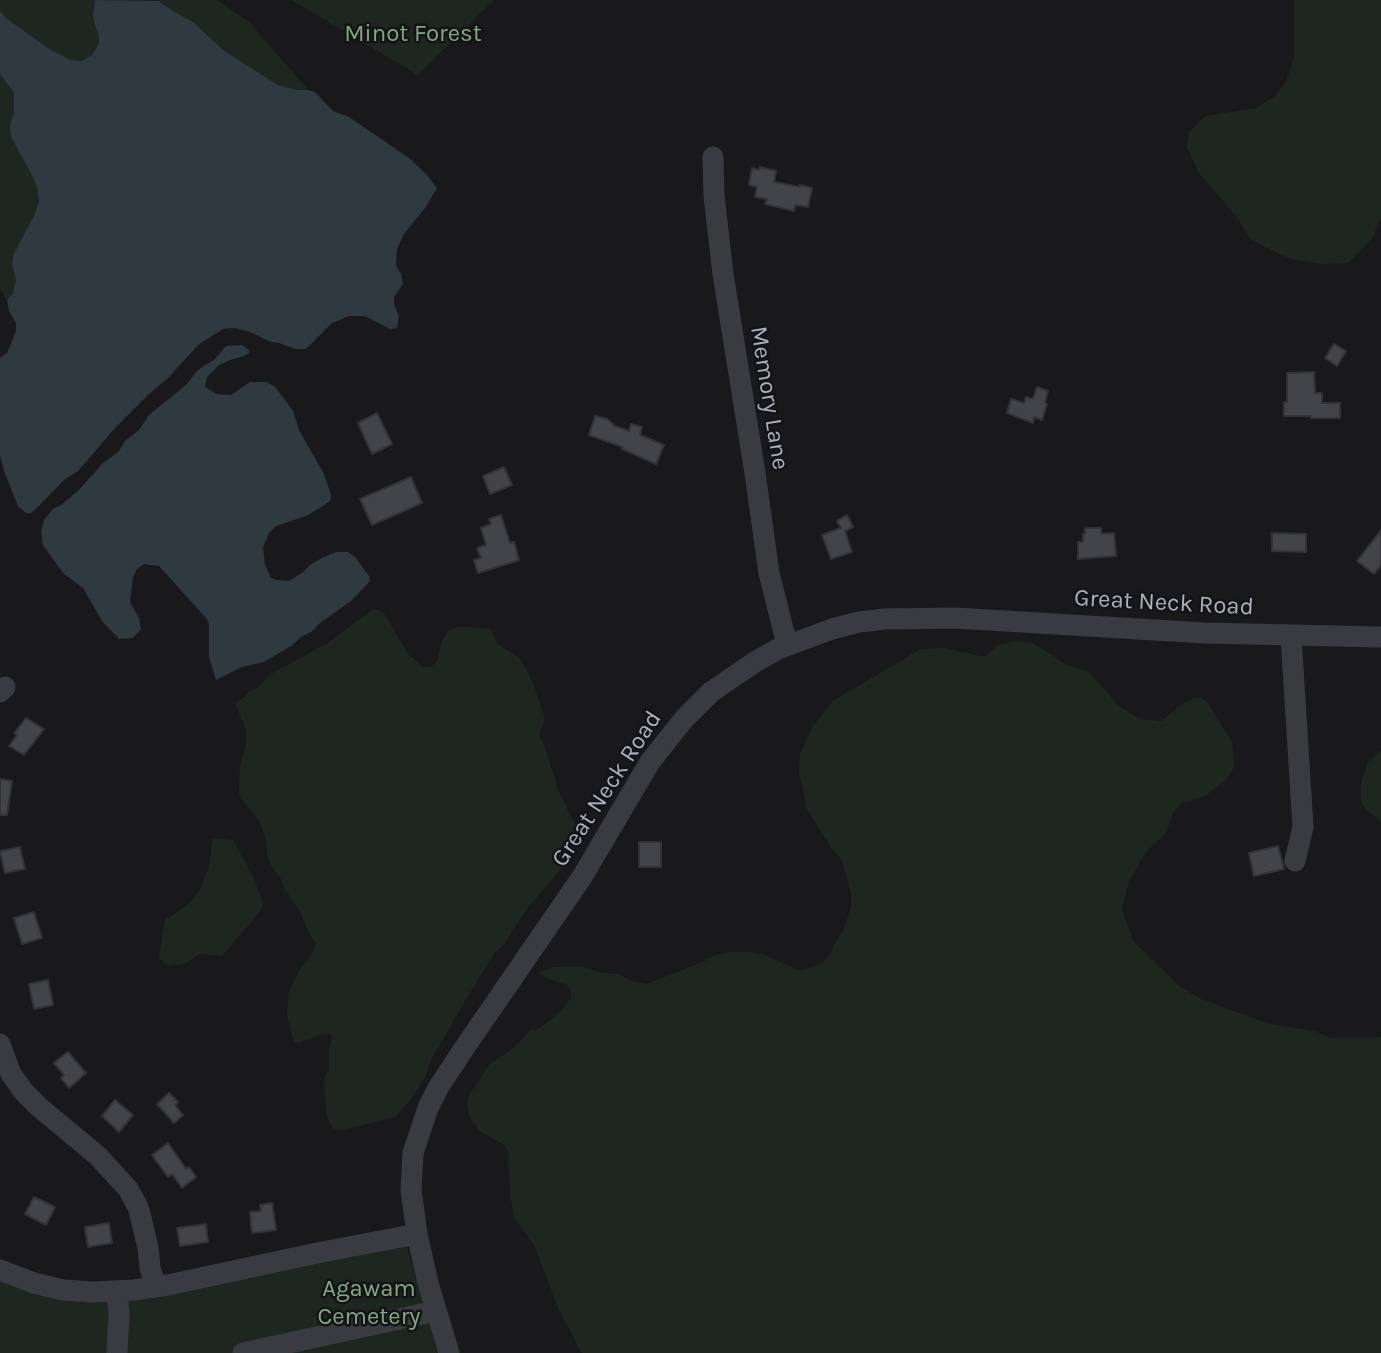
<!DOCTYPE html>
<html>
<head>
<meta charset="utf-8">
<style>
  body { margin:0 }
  canvas { display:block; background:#19191b }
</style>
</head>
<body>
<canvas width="1381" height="1353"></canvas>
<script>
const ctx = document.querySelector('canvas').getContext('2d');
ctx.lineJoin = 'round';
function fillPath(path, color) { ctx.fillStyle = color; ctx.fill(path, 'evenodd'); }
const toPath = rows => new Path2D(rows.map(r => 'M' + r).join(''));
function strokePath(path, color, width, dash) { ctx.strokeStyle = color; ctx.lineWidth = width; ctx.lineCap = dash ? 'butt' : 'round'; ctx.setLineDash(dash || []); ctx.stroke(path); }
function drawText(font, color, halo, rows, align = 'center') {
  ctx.font = font + ' Karla,sans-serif'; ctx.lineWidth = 5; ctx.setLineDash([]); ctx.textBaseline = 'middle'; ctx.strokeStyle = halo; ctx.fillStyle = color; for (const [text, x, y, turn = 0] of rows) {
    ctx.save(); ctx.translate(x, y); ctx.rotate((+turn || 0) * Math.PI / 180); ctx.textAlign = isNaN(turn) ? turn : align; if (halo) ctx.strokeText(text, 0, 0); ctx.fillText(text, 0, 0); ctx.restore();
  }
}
const green = toPath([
  [0,0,95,0,93,3,95,25,98,33,99,44,92,55,82,61,71,60,51,50,6,19,0,11],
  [158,0,217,0,250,23,308,90,297,90,278,85,223,50,193,22,173,11],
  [292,0,494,0,418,75],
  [1294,0,1381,0,1381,218,1372,238,1348,263,1323,264,1291,259,1250,239,1237,217,1199,173,1187,147,1189,132,1205,116,1256,108,1274,97,1286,82,1294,57],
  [0,74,14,93,14,111,10,126,11,137,33,177,37,188,39,201,12,265,16,280,13,293,7,300,0,289],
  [373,609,379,610,385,615,408,654,423,667,430,667,437,662,442,641,449,630,456,627,483,628,491,630,497,643,520,659,532,681,544,715,544,722,539,736,546,750,553,774,556,780,557,788,576,827,578,843,565,864,527,909,504,944,494,954,466,999,432,1058,425,1077,411,1099,395,1117,343,1130,334,1129,327,1116,324,1088,325,1077,329,1070,329,1047,331,1044,332,1034,322,1034,299,1043,295,1042,292,1035,287,1013,289,992,298,972,309,959,316,944,307,929,301,913,284,888,280,877,270,864,267,854,266,840,262,827,256,816,242,800,239,793,240,767,246,745,246,729,235,704,245,697,247,693,259,686,271,674,328,643],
  [1018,641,1033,643,1065,664,1089,672,1119,706,1139,719,1162,721,1179,706,1195,698,1202,698,1207,702,1232,742,1234,767,1227,779,1205,796,1182,803,1173,813,1166,833,1146,852,1129,881,1122,910,1134,942,1179,986,1201,999,1269,1024,1314,1031,1331,1038,1375,1038,1381,1037,1381,1353,582,1353,559,1310,534,1245,514,1217,510,1194,508,1151,503,1144,481,1132,472,1121,469,1115,467,1101,469,1095,490,1064,514,1048,531,1030,538,1029,554,1017,562,1010,571,998,571,990,566,984,546,978,538,972,554,967,582,967,603,973,618,974,631,981,647,984,705,961,715,955,731,952,749,952,764,955,799,970,814,967,823,962,832,952,833,947,843,931,851,908,851,893,842,860,832,849,806,808,803,786,799,774,800,754,813,726,833,701,921,649,944,648,985,657,999,644],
  [1381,750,1381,822,1364,807,1361,803,1361,783,1368,762],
  [213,838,233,840,254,879,263,902,262,909,222,956,200,954,184,964,168,966,159,958,165,920,190,903,199,891,209,867],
  [406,1244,437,1353,0,1353,0,1280,53,1296]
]);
const water = toPath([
  [95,0,159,1,173,11,193,22,223,50,278,85,297,90,308,90,315,92,333,111,349,117,409,158,426,174,437,188,425,208,404,234,397,249,396,265,401,274,403,284,394,297,394,304,399,316,397,328,390,329,365,316,349,316,332,323,306,349,295,349,279,343,271,342,250,332,234,328,223,329,198,345,169,377,149,394,114,429,78,471,64,480,40,505,31,513,26,513,18,506,4,471,0,455,0,358,7,353,16,331,16,323,9,311,7,300,13,293,16,280,12,265,13,256,35,213,39,201,37,188,33,177,11,137,10,126,14,111,14,93,0,74,0,11,7,19,51,50,71,60,82,61,92,55,99,44,98,33,95,25,93,14],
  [242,345,249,350,249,353,244,356,230,360,219,365,207,377,205,387,217,394,231,395,250,382,267,382,275,387,293,411,299,430,324,474,331,495,330,501,323,506,306,516,276,526,269,533,263,547,265,565,271,578,276,580,289,581,302,573,310,565,322,558,336,552,348,552,356,558,369,576,370,581,351,601,320,623,311,632,301,637,291,646,264,662,242,667,216,680,209,657,209,624,206,618,159,566,144,564,137,569,133,577,130,602,139,618,141,629,133,638,119,639,102,621,83,588,63,573,43,545,41,532,44,520,53,509,61,505,78,491,102,464,119,451,125,441,139,430,149,415,186,385,198,370,215,359,226,346]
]);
const building = toPath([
  [760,167,776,171,774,182,800,187,800,185,812,188,808,207,795,205,794,211,765,204,767,199,755,197,757,187,749,185,752,168,759,170,760,167],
  [1334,344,1346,351,1337,366,1325,358,1334,344],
  [1314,372,1315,393,1322,393,1322,403,1340,403,1340,418,1311,418,1311,416,1284,416,1284,402,1287,402,1287,373,1314,372],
  [1037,387,1048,391,1045,403,1047,404,1042,420,1034,417,1033,423,1007,413,1011,399,1024,403,1026,397,1033,399,1037,387],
  [377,413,392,444,372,454,358,423,377,413],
  [595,416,607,419,615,426,629,431,631,424,642,427,640,435,664,445,656,464,622,449,623,447,589,435,595,416],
  [504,467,512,485,490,494,483,476,504,467],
  [411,477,422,503,372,525,360,499,411,477],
  [501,515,510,543,514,542,519,560,478,573,474,560,481,558,477,548,486,545,481,528,491,524,489,519,501,515],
  [847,515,853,527,845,531,852,552,831,559,822,535,841,528,837,521,847,515],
  [1085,528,1101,528,1101,534,1114,533,1116,556,1078,559,1078,542,1083,542,1083,534,1085,534,1085,528],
  [1381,530,1381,565,1374,574,1357,561,1381,530],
  [1272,533,1306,534,1306,552,1272,551,1272,533],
  [26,718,44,729,24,755,9,746,17,735,14,733,26,718],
  [0,779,12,781,7,815,0,815,0,779],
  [639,842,661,842,661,867,639,867,639,842],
  [1278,846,1284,869,1254,876,1249,853,1278,846],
  [20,847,25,869,5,873,0,851,20,847],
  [34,912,42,938,22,944,14,918,34,912],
  [48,980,53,1005,34,1009,29,984,48,980],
  [68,1052,86,1073,69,1088,61,1078,64,1075,54,1063,68,1052],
  [169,1093,178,1102,175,1105,183,1115,174,1123,157,1104,169,1093],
  [115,1100,133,1115,119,1132,102,1116,115,1100],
  [168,1143,186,1169,189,1167,196,1177,182,1188,172,1174,168,1177,152,1155,168,1143],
  [34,1197,55,1207,46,1225,25,1214,34,1197],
  [272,1203,276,1230,252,1233,250,1212,261,1211,260,1205,272,1203],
  [109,1223,112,1243,88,1247,85,1227,109,1223],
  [206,1224,208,1242,180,1246,177,1228,206,1224]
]);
const minor = toPath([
  [713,157,714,196,723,274,755,473,769,573,787,645],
  [1291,636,1303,827,1295,861],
  [0,692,5,687],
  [0,1044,11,1074,24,1092,39,1107,98,1156,128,1189,138,1207,141,1218,148,1248,150,1268,156,1287],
  [0,1270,34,1283,63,1290,92,1292,134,1290,168,1285,317,1253,417,1234],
  [117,1291,119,1315,117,1353],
  [243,1353,436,1311],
  [449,1353,428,1283,417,1234,411,1190,413,1153,428,1108,438,1088,465,1047,582,877,650,762,684,719,711,692,755,662,778,649,832,629,859,622,885,619,955,618,1205,633,1381,637]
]);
const parkNames = [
  ["Minot Forest",413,34],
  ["Agawam",369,1289],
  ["Cemetery",369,1317]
];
const streetNames = [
  ["Memory Lane",769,398,81],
  ["Great Neck Road",1164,603,3],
  ["Great Neck Road",607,789,-57]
];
fillPath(green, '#1e271f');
fillPath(water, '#2e3940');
fillPath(building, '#434448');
strokePath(building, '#333337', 2);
strokePath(minor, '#393b40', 21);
drawText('24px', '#81a781', '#141416', parkNames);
drawText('24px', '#aab1bb', '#141416', streetNames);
</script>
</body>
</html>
